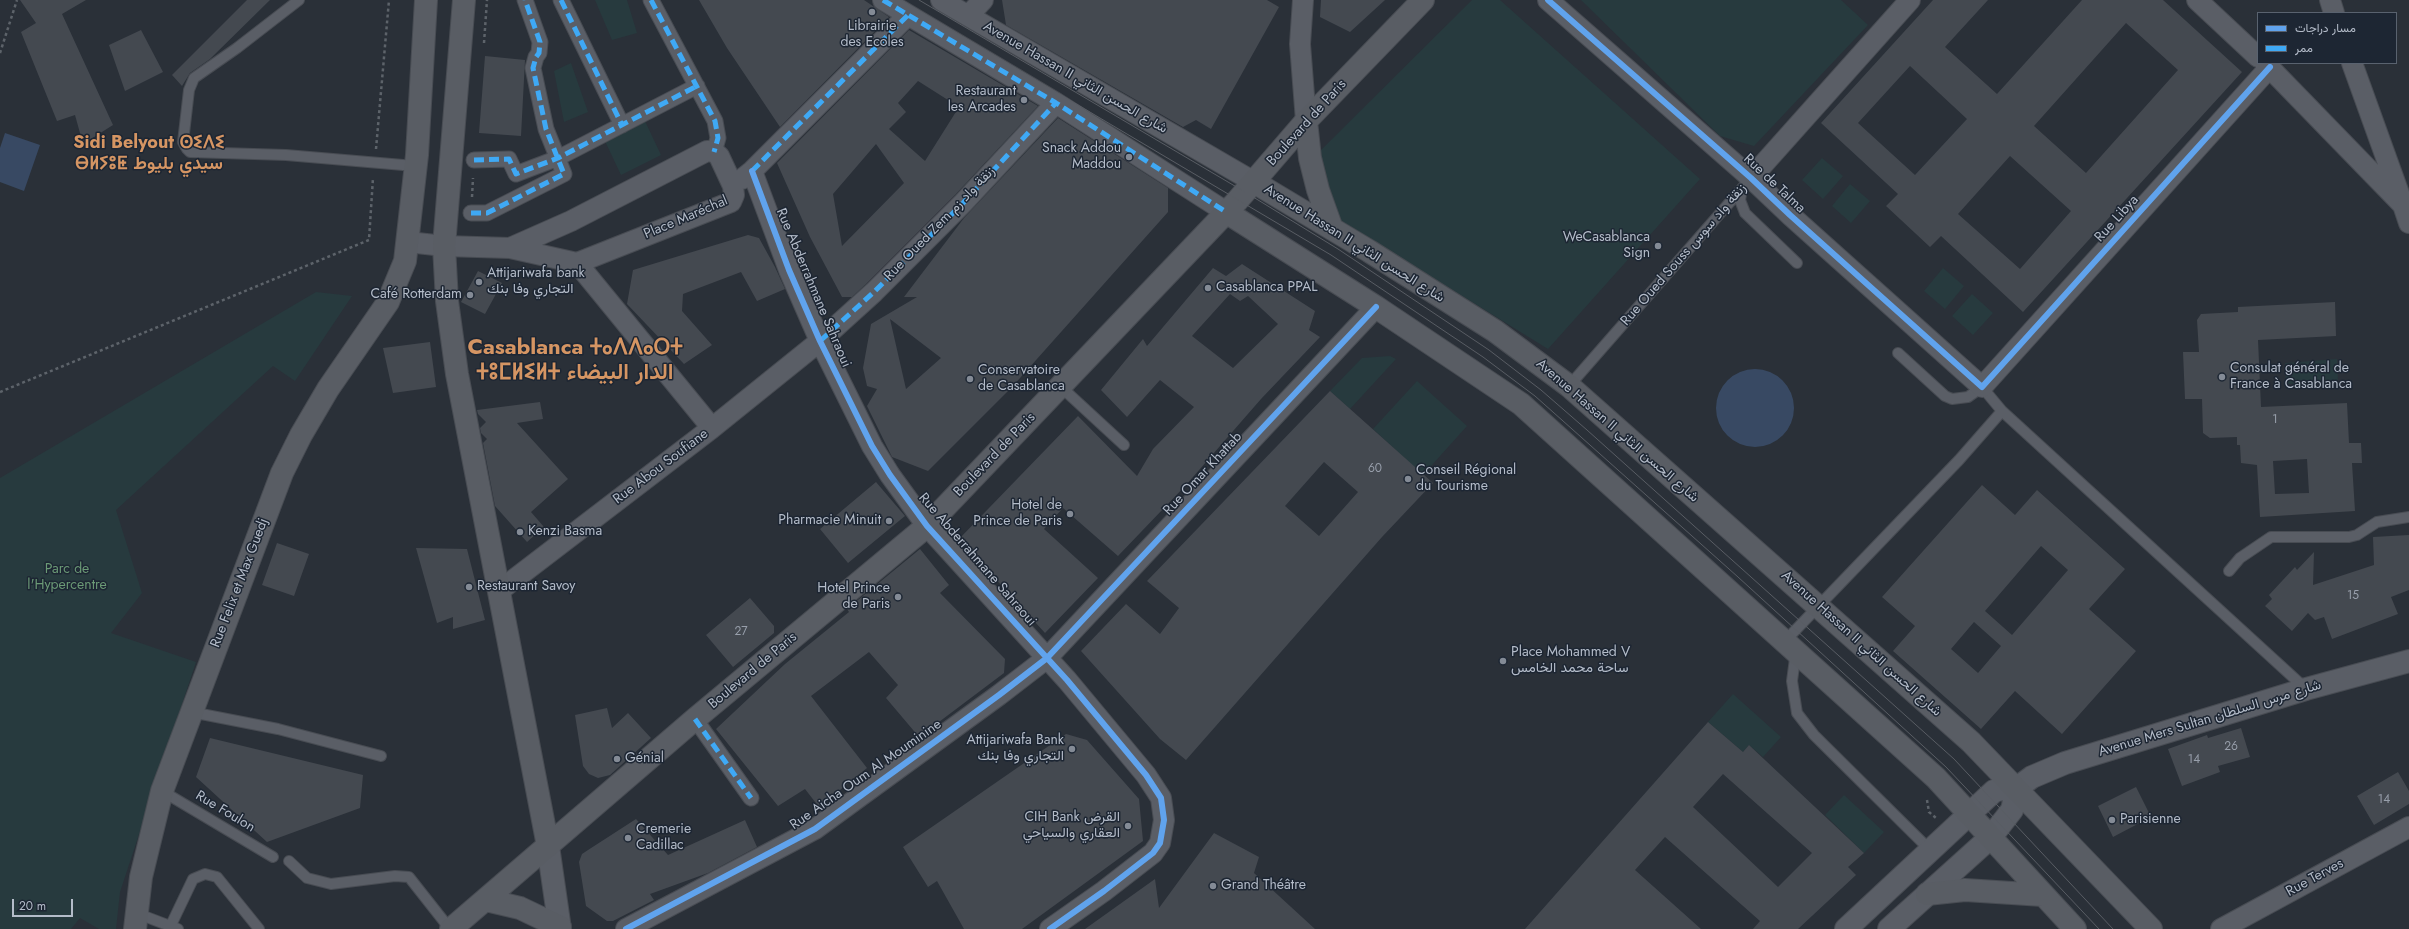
<!DOCTYPE html>
<html>
<head>
<meta charset="utf-8">
<style>
  body { margin:0 }
  #map { position:relative; width:2409px; height:929px; overflow:hidden; background:#2a3038; font-family:Jost,Vazirmatn,sans-serif }
  canvas { display:block }
  .legend { position:absolute; left:2257px; top:12px; width:140px; height:52px; box-sizing:border-box; background:#1d2633; border:1px solid #59626f; margin:0; padding:5px 7px; list-style:none; font-size:12px; color:#b4bcc9 }
  .legend li { display:flex; align-items:center; gap:8px; height:20px }
  .legend b { width:20px; border:1px solid #59626f }
  .scale { position:absolute; left:12px; top:899px; width:61px; height:18px; box-sizing:border-box; border:2px solid #b4bcc9; border-top:0; padding-left:5px; font-size:12px; line-height:14px; white-space:nowrap; color:#b4bcc9; -webkit-text-stroke:3px #1d2633; paint-order:stroke }
</style>
</head>
<body>
<div id="map">
<canvas width="2409" height="929"></canvas>
<ul class="legend">
<li><b style="height:5px;background:#60a3ed"></b>مسار دراجات</li>
<li><b style="height:5px;background:#3fa9f5"></b>ممر</li>
</ul>
<div class="scale">20 m</div>
</div>
<script>
const ctx = document.querySelector('canvas').getContext('2d');
ctx.lineJoin = 'round';
function fillPath(path, color) { ctx.fillStyle = color; ctx.fill(path, 'evenodd'); }
const toPath = rows => new Path2D(rows.map(r => 'M' + r).join(''));
function strokePath(path, color, width, dash) { ctx.strokeStyle = color; ctx.lineWidth = width; ctx.lineCap = dash ? 'butt' : 'round'; ctx.setLineDash(dash || []); ctx.stroke(path); }
function drawText(font, color, halo, rows, align = 'center') {
  ctx.font = font + ' Jost,Vazirmatn,"Noto Sans Tifinagh",sans-serif'; ctx.lineWidth = 3; ctx.setLineDash([]); ctx.textBaseline = 'middle'; ctx.strokeStyle = halo; ctx.fillStyle = color; for (const [text, x, y, turn = 0] of rows) {
    ctx.save(); ctx.translate(x, y); ctx.rotate((+turn || 0) * Math.PI / 180); ctx.textAlign = isNaN(turn) ? turn : align; if (halo) ctx.strokeText(text, 0, 0); ctx.fillText(text, 0, 0); ctx.restore();
  }
}
const green = toPath([
  [595,0,627,0,637,33,612,40],
  [1472,0,1500,0,1700,179,1548,349,1336,218,1317,154],
  [1581,0,1841,0,1868,25,1754,146,1720,136],
  [571,63,588,112,564,122,554,71],
  [644,119,661,155,621,175,604,139],
  [1822,158,1843,176,1823,199,1802,180],
  [1850,184,1870,201,1851,223,1832,206],
  [1943,268,1964,286,1945,309,1924,291],
  [316,292,352,296,295,381,273,366,116,510,142,593,111,633,196,662,120,892,116,929,99,929,80,918,71,929,0,929,0,478],
  [1972,294,1993,313,1973,335,1952,316],
  [1390,356,1396,359,1350,409,1330,391,1362,358],
  [2337,359,2338,381,2286,384,2285,363],
  [1417,381,1467,426,1423,475,1373,429],
  [1733,694,1781,737,1763,757,1749,745,1743,752,1708,722],
  [1844,795,1884,832,1864,853,1825,815]
]);
const water = toPath([
  [5,133,40,145,24,191,0,182,0,148],
  '1716 408a39 39 0 1 1 78 0a39 39 0 1 1-78 0Z'
]);
const building = toPath([
  [20,0,86,0,62,14,113,125,83,144,75,115,57,121,21,32,36,23],
  [247,0,270,0,210,59,190,73,182,86,172,75],
  [699,0,864,0,889,17,780,127,727,48],
  [1002,0,1267,0,1279,7,1211,129,1196,120,1183,127,1006,25],
  [1321,0,1385,0,1350,32,1320,17],
  [1933,0,1988,0,1945,47,1997,94,2082,0,2163,0,2242,72,2023,312,1941,236,1930,247,1886,206,1898,194,1821,123],
  [2126,23,2178,70,2086,173,2034,126],
  [1910,66,1967,119,1915,175,1858,123],
  [2010,156,2071,211,2020,269,1958,214],
  [141,30,163,72,125,91,109,45],
  [909,30,1038,106,955,195,866,284,852,297,842,297,810,237,777,163],
  [918,81,959,107,925,161,889,129,906,112,898,103],
  [876,144,904,183,842,246,833,194],
  [485,56,525,60,521,136,479,133],
  [1058,118,1168,188,1168,212,1012,387,928,471,892,457,867,406,877,389,867,386,863,368,871,324,917,297,904,297,964,218],
  [890,319,941,358,906,389],
  [748,235,759,238,775,267,785,289,757,301,741,272,683,294,682,311,712,345,684,364,627,304,633,270],
  [1242,264,1315,311,1309,330,1320,337,1261,399,1186,485,1118,556,1063,508,1044,529,1098,578,1045,633,959,539,1078,416,1137,476,1153,449,1194,407,1160,380,1127,417,1101,390,1143,339,1147,346,1213,268,1226,276],
  [1230,294,1240,301,1248,296,1278,324,1233,368,1192,336],
  [478,271,502,283,485,314,461,302],
  [2335,302,2336,336,2258,340,2261,407,2347,403,2349,443,2361,443,2362,463,2352,463,2355,511,2260,517,2257,465,2241,463,2240,445,2237,445,2237,437,2210,438,2203,433,2202,399,2185,399,2183,352,2199,352,2197,320,2201,314,2238,312,2238,307],
  [2307,459,2309,493,2275,494,2273,461],
  [430,342,436,387,393,393,383,348],
  [1330,391,1433,483,1382,537,1186,760,1160,739,1081,651,1126,604,1160,634,1179,608,1147,581],
  [1324,462,1358,492,1319,536,1285,506],
  [540,402,543,419,517,423,568,479,531,512,544,527,527,542,495,506,483,443,487,439,481,433,480,428,486,422,478,414,477,410],
  [876,482,905,516,848,563,820,529],
  [1982,485,2015,515,2037,490,2125,569,2089,609,2136,651,2062,734,2015,691,1981,729,1893,651,1915,626,1882,597],
  [2041,546,2068,570,2012,635,1985,611],
  [1974,622,2001,646,1978,673,1951,649],
  [2409,535,2409,590,2391,597,2398,614,2332,639,2324,617,2315,620,2308,613,2292,631,2265,606,2272,599,2269,595,2295,567,2297,570,2314,552,2313,585,2374,565,2373,537],
  [277,543,309,554,294,596,262,585],
  [416,548,467,549,485,620,453,629,453,617,437,623],
  [920,549,949,585,940,593,1005,659,1004,673,919,737,886,698,898,685,869,652,811,696,867,768,819,807,805,789,778,806,716,729,785,664,849,612,847,609],
  [750,598,774,626,774,633,733,667,706,635],
  [607,708,612,728,628,713,651,738,610,775,598,778,589,774,583,766,575,715],
  [1708,722,1743,752,1749,745,1864,853,1848,867,1856,875,1798,929,1753,929,1760,921,1665,837,1635,870,1701,929,1525,929],
  [1723,774,1812,853,1778,887,1693,807],
  [2241,728,2250,757,2218,766,2220,772,2182,786,2168,749,2207,735,2208,738],
  [1066,734,1087,740,1139,799,1143,841,1022,929,964,929,937,881,928,887,903,847],
  [210,738,363,775,360,808,267,842,196,777],
  [2398,772,2409,791,2409,804,2374,825,2357,796],
  [2136,787,2151,817,2113,837,2098,806],
  [636,819,668,855,745,820,757,847,708,873,650,894,654,900,613,921,607,921,586,906,579,862,582,854,588,850],
  [1214,833,1259,857,1254,873,1315,929,1085,929,1155,879,1159,908]
]);
const path = toPath([
  [484,43,487,0],
  [0,53,17,0],
  [376,149,389,0],
  [472,197,473,178],
  [0,392,369,240,373,178],
  [1927,800,1929,812,1936,818]
]);
const service = toPath([
  [299,0,237,48,194,78,189,90,183,142,187,149,190,152,286,155,415,166],
  [1742,189,1740,200,1745,213,1797,263],
  [1898,353,1945,396,1952,399,1968,397,1982,387,2002,411,2306,689],
  [1060,386,1124,445],
  [1569,386,1751,178],
  [2229,571,2240,558,2271,537,2349,537,2357,535,2377,522,2409,517],
  [1785,641,1959,460,2002,411],
  [1796,651,1792,681,1797,713,1814,735,1930,850],
  [191,712,278,729,381,756],
  [162,791,273,857],
  [289,861,307,878,331,884,395,876,409,877,450,929],
  [136,913,178,929],
  [171,925,193,879,205,874,217,877,259,929]
]);
const pedestrian = toPath([
  [561,0,622,125],
  [651,0,715,121,718,138,714,152],
  [474,160,509,159,516,174,558,158,697,86],
  [471,213,487,213,564,174,546,129,533,68,536,57,539,53,540,42,525,0],
  [695,719,751,798]
]);
const minor = toPath([
  [883,0,1056,103,1226,212],
  [941,0,1254,182],
  [1303,0,1300,44,1306,121],
  [1548,0,1751,178,1790,215,1982,387,2270,67],
  [2197,0,2258,57],
  [2330,0,2334,13],
  [968,16,983,0],
  [2265,63,2403,205,2409,223],
  [2352,63,2401,199],
  [752,171,789,270,820,341,872,446,890,475,927,526,1067,680,1146,775,1161,798,1164,820,1160,843,1153,853,1104,891,1050,929],
  [1751,178,1910,0],
  [742,179,752,171,908,15],
  [408,242,444,246,510,248,577,263,731,202,734,195,733,186,719,156,714,152,707,151,571,221,510,248],
  [577,263,712,428],
  [499,591,712,428,820,341,874,292,963,203,1056,103],
  [626,929,815,829,999,695,1047,658,1376,307],
  [2221,929,2409,827]
]);
const tertiary = toPath([
  [2017,788,2032,777,2065,763,2306,689,2409,661],
  [548,846,560,929],
  [1846,929,1994,791,2009,787,2017,788],
  [1889,929,1991,837,2012,810,2017,788]
]);
const secondary = toPath([
  [464,0,444,246,447,301,457,374,548,846],
  [1306,121,1310,158,1318,190,1332,229],
  [1254,182,1369,251,1495,331,1569,386,1971,742,2151,929],
  [1226,212,1376,307,1521,404,1936,778,2075,929],
  [1927,894,1965,890,2043,895],
  [486,900,520,908,560,927],
  [135,929,141,877,162,791,282,473,301,435,328,389,388,302,405,261,417,155,426,0],
  [451,929,695,719,927,526,1237,201,1306,121,1423,0]
]);
const tram = toPath([
  [901,0,1331,255,1483,357,1535,396,1738,577,1946,767,2099,929],
  [919,0,1245,192,1338,249,1489,350,1541,390,1587,430,1954,759,2113,929]
]);
const quiet = toPath([
  [561,0,622,125],
  [651,0,715,121,718,138,714,152],
  [883,0,1056,103,1226,212],
  [474,160,509,159,516,174,558,158,697,86],
  [752,171,908,15],
  [471,213,487,213,564,174,546,129,533,68,536,57,539,53,540,42,525,0],
  [820,341,874,292,963,203,1056,103],
  [695,719,751,798]
]);
const cycleway = toPath([
  [1548,0,1751,178,1790,215,1982,387,2270,67],
  [752,171,789,270,820,341,872,446,890,475,927,526,1067,680,1146,775,1161,798,1164,820,1160,843,1153,853,1104,891,1050,929],
  [626,929,815,829,999,695,1047,658,1376,307]
]);
const markers = [
  [872,12,4,"#848b96"],
  [1024,100,4,"#848b96"],
  [1129,157,4,"#848b96"],
  [1658,246,4,"#848b96"],
  [479,282,4,"#848b96"],
  [1208,288,4,"#848b96"],
  [470,295,4,"#848b96"],
  [2222,377,4,"#848b96"],
  [970,379,4,"#848b96"],
  [1408,479,4,"#848b96"],
  [1070,514,4,"#848b96"],
  [889,521,4,"#848b96"],
  [520,532,4,"#848b96"],
  [469,587,4,"#848b96"],
  [898,597,4,"#848b96"],
  [1503,661,4,"#848b96"],
  [1072,749,4,"#848b96"],
  [617,759,4,"#848b96"],
  [2112,820,4,"#848b96"],
  [1128,826,4,"#848b96"],
  [628,838,4,"#848b96"],
  [1213,886,4,"#848b96"]
];
const numberNames = [
  ["1",2275,420],
  ["60",1375,469],
  ["15",2353,596],
  ["27",741,632],
  ["26",2231,747],
  ["14",2194,760],
  ["14",2384,800]
];
const poiNames = [
  ["Librairie",872,27,"center"],
  ["des Ecoles",872,43,"center"],
  ["Restaurant",1016,92,"right"],
  ["les Arcades",1016,108,"right"],
  ["Snack Addou",1121,149,"right"],
  ["Maddou",1121,165,"right"],
  ["WeCasablanca",1650,238,"right"],
  ["Sign",1650,254,"right"],
  ["Attijariwafa bank",487,274],
  ["التجاري وفا بنك",487,290],
  ["Casablanca PPAL",1216,288],
  ["Café Rotterdam",462,295,"right"],
  ["Consulat général de",2230,369],
  ["France à Casablanca",2230,385],
  ["Conservatoire",978,371],
  ["de Casablanca",978,387],
  ["Conseil Régional",1416,471],
  ["du Tourisme",1416,487],
  ["Hotel de",1062,506,"right"],
  ["Prince de Paris",1062,522,"right"],
  ["Pharmacie Minuit",881,521,"right"],
  ["Kenzi Basma",528,532],
  ["Restaurant Savoy",477,587],
  ["Hotel Prince",890,589,"right"],
  ["de Paris",890,605,"right"],
  ["Place Mohammed V",1511,653],
  ["ساحة محمد الخامس",1511,669],
  ["Attijariwafa Bank",1064,741,"right"],
  ["التجاري وفا بنك",1064,757,"right"],
  ["Génial",625,759],
  ["CIH Bank القرض",1120,818,"right"],
  ["العقاري والسياحي",1120,834,"right"],
  ["Parisienne",2120,820],
  ["Cremerie",636,830],
  ["Cadillac",636,846],
  ["Grand Théâtre",1221,886]
];
const streetNames = [
  ["Avenue Hassan II شارع الحسن الثاني",1075,78,30],
  ["Boulevard de Paris",1307,123,-48],
  ["Rue de Talma",1774,184,43],
  ["Place Maréchal",686,218,-23],
  ["Rue Libya",2117,219,-48],
  ["Rue Oued Zem زنقة واد زم",940,224,-46],
  ["Avenue Hassan II شارع الحسن الثاني",1354,244,32],
  ["Rue Oued Souss زنقة واد سوس",1684,255,-49],
  ["Rue Abderrahmane Sahraoui",813,288,67],
  ["Avenue Hassan II شارع الحسن الثاني",1617,431,41],
  ["Boulevard de Paris",995,455,-46],
  ["Rue Abou Soufiane",661,467,-37],
  ["Rue Omar Khattab",1203,474,-47],
  ["Rue Abderrahmane Sahraoui",977,560,49],
  ["Rue Felix et Max Guedj",240,583,-69],
  ["Avenue Hassan II شارع الحسن الثاني",1861,644,42],
  ["Boulevard de Paris",753,671,-40],
  ["Avenue Mers Sultan شارع مرس السلطان",2210,719,-17],
  ["Rue Aicha Oum Al Mouminine",866,775,-35],
  ["Rue Foulon",225,812,31],
  ["Rue Terves",2315,878,-29]
];
const parkNames = [
  ["Parc de",67,570],
  ["l'Hypercentre",67,586]
];
const districtNames = [
  ["Sidi Belyout ⵙⵉⴷⵉ",149,144],
  ["ⴱⵍⵢⵓⵟ سيدي بليوط",149,165]
];
const townNames = [
  ["Casablanca ⵜⴰⴷⴷⴰⵔⵜ",575,349],
  ["ⵜⵓⵎⵍⵉⵍⵜ الدار البيضاء",575,374]
];
fillPath(green, '#273a3e');
fillPath(water, '#384963');
fillPath(building, '#444950');
strokePath(service, '#484c53', 12);
strokePath(pedestrian, '#484c53', 17);
strokePath(minor, '#484c53', 22);
strokePath(tertiary, '#484c53', 24);
strokePath(secondary, '#484c53', 24);
strokePath(path, '#5d636a', 2.5, [3, 3]);
strokePath(service, '#5a5e66', 10);
strokePath(pedestrian, '#5a5e66', 15);
strokePath(minor, '#5a5e66', 20);
strokePath(tertiary, '#5a5e66', 22);
strokePath(secondary, '#595d64', 22);
strokePath(tram, '#595d64', 1);
strokePath(quiet, '#3fa9f5', 5, [10, 5]);
strokePath(cycleway, '#60a3ed', 6);
for (const [x, y, r, color] of markers) { const dot = new Path2D(); dot.arc(x, y, r, 0, 2 * Math.PI); ctx.fillStyle = color; ctx.fill(dot); strokePath(dot, '#1d2633', 1.5); }
drawText('12px', '#989fab', null, numberNames);
drawText('14px', '#b4bcc9', '#1d2633', poiNames, 'left');
drawText('14px', '#b4bcc9', '#1d2633', streetNames);
drawText('14px', '#6b9a76', '#1d2633', parkNames);
drawText('bold 18px', '#d59563', '#1d2633', districtNames);
drawText('bold 22px', '#d59563', '#1d2633', townNames);
</script>
</body>
</html>
